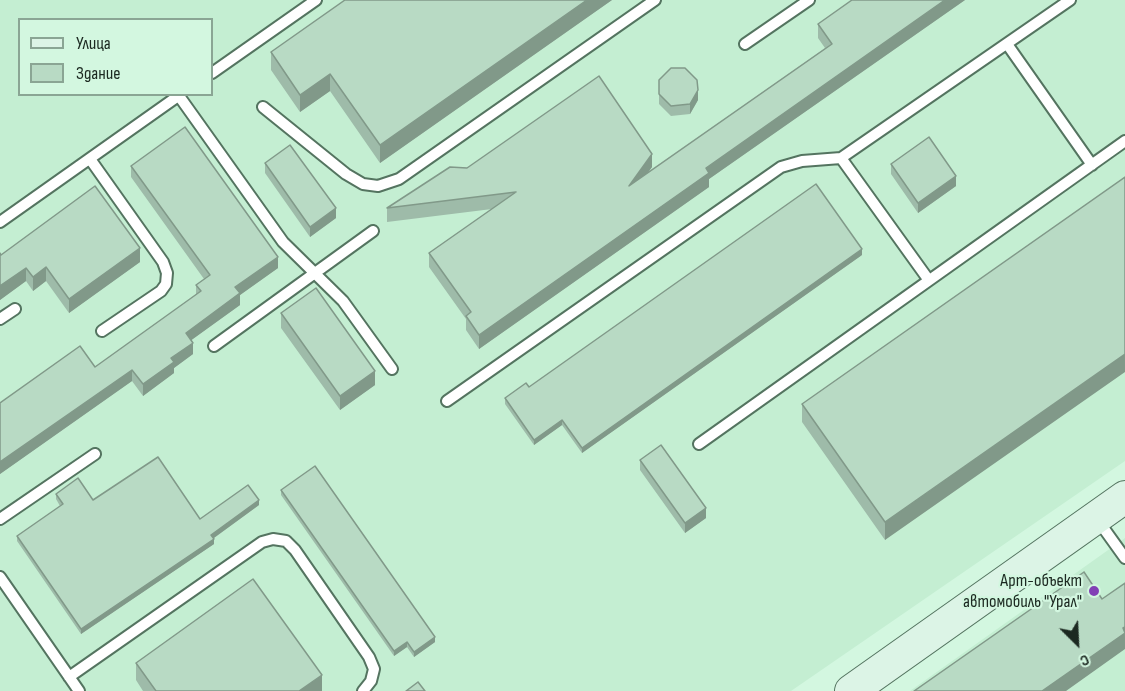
<!DOCTYPE html>
<html>
<head>
<meta charset="utf-8">
<style>
  body { margin:0 }
  #map { position:relative; width:1125px; height:691px; overflow:hidden; background:#d3f7e0; font-family:"Sofia Sans Condensed",sans-serif }
  canvas { display:block }
  .legend { position:absolute; left:18px; top:18px; width:195px; height:78px; box-sizing:border-box; background:#d3f7e0; border:2px solid #8aa594; margin:0; padding:8px 10px; list-style:none; font-size:18px; color:#1c2921 }
  .legend li { display:flex; align-items:center; gap:12px; height:30px }
  .legend b { width:30px; border:2px solid #8aa594 }
  .north { position:absolute; left:1047px; top:613px; width:60px; height:60px; -webkit-text-stroke:4px #d3f7e0; paint-order:stroke; rotate:156deg; font-size:16px; font-weight:700; line-height:24px; text-align:center; color:#1c2921 }
  .north::after { content:''; display:block; margin:auto; width:21px; height:27px; background:#1c2921; clip-path:polygon(50% 0,100% 100%,50% 72%,0 100%) }
</style>
</head>
<body>
<div id="map">
<canvas width="1125" height="691"></canvas>
<ul class="legend">
<li><b style="height:8px;background:#dcf4e6"></b>Улица</li>
<li><b style="height:16px;background:#b8dac4"></b>Здание</li>
</ul>
<div class="north">С</div>
</div>
<script>
const ctx = document.querySelector('canvas').getContext('2d');
ctx.lineJoin = 'round';
function fillPath(path, color) { ctx.fillStyle = color; ctx.fill(path, 'evenodd'); }
const toPath = rows => new Path2D(rows.map(r => 'M' + r).join(''));
function strokePath(path, color, width, dash) { ctx.strokeStyle = color; ctx.lineWidth = width; ctx.lineCap = dash ? 'butt' : 'round'; ctx.setLineDash(dash || []); ctx.stroke(path); }
function drawText(font, color, halo, rows, align = 'center') {
  ctx.font = font + ' "Sofia Sans Condensed",sans-serif'; ctx.lineWidth = 4.5; ctx.setLineDash([]); ctx.textBaseline = 'middle'; ctx.strokeStyle = halo; ctx.fillStyle = color; for (const [text, x, y, turn = 0] of rows) {
    ctx.save(); ctx.translate(x, y); ctx.rotate((+turn || 0) * Math.PI / 180); ctx.textAlign = isNaN(turn) ? turn : align; if (halo) ctx.strokeText(text, 0, 0); ctx.fillText(text, 0, 0); ctx.restore();
  }
}
const built = toPath([
  [0,0,1125,0,1125,461,791,691,0,691],
  [20,20,212,20,212,94,20,94],
  [1125,538,1125,691,910,691]
]);
const service = toPath([
  [745,44,809,0],
  [1007,44,1092,165],
  [212,73,316,0],
  [179,96,283,242,343,301,392,369],
  [263,107,346,174,363,184,378,186,399,179,655,0],
  [90,159,163,262,167,273,166,284,161,291,102,331],
  [0,222,181,94],
  [928,279,841,158,1070,0],
  [0,319,15,309],
  [214,346,373,231],
  [447,401,781,167,802,161,841,158],
  [699,444,1125,141],
  [0,519,95,454],
  [1097,519,1125,558],
  [0,577,79,691],
  [69,677,262,542,273,539,286,541,295,550,369,657,374,669,371,681,363,691]
]);
const secondary = toPath([
  [851,691,1125,497]
]);
const wall = toPath([
  [612,0,380,163,330,91,300,112,271,70,271,52],
  [965,0,709,179,709,187,479,349,466,330,466,319,429,267,429,253,492,209,387,222,387,208,467,168,652,167,649,171,825,48,818,38,818,24],
  [659,80,698,100,690,114,671,116,659,104],
  [265,163,336,218,310,237,265,173],
  [891,164,956,186,918,213,891,174],
  [131,166,278,268,240,295,240,305,191,340,193,354,174,368,174,373,143,396,132,381,0,474,0,403,95,367,196,295,196,285,204,279,131,177],
  [1125,177,885,540,802,422,802,404],
  [0,253,1,255,140,262,69,313,46,281,33,291,26,281,0,300],
  [862,255,582,453,562,425,534,445,505,404,505,398,529,387],
  [281,313,375,385,340,410,281,328],
  [640,460,706,518,685,533,640,470],
  [281,490,435,642,414,657,407,647,394,656,281,495],
  [56,494,200,519,259,505,214,538,214,544,81,634,17,541,17,536,60,506,56,499],
  [136,663,322,691,143,691,136,680]
]);
const shadedWall = toPath([
  [587,0,612,0,380,163,380,145],
  [945,0,965,0,709,179,709,187,479,349,479,335,706,168],
  [330,74,330,91,300,112,300,95],
  [698,90,698,100,690,114,690,104],
  [652,154,652,167,629,199,629,186],
  [956,176,956,186,918,213,918,203],
  [336,208,336,218,310,237,310,227],
  [140,248,140,262,69,313,69,299],
  [862,249,862,255,582,453,582,448],
  [278,257,278,268,240,295,240,305,186,344,186,333,235,287],
  [46,267,46,281,33,291,33,277],
  [26,268,26,281,0,300,0,286],
  [193,343,193,354,174,368,174,373,143,396,143,384,171,358],
  [1125,354,1125,372,885,540,885,522],
  [132,370,132,381,0,474,0,462],
  [375,371,375,385,340,410,340,396],
  [562,420,562,425,534,445,534,440],
  [259,500,259,505,211,540,211,535],
  [706,508,706,518,685,533,685,523],
  [214,539,214,544,81,634,81,629],
  [1125,627,1125,649,1066,691,1042,691],
  [435,637,435,642,414,657,414,652],
  [407,642,407,647,394,656,394,651],
  [322,675,322,691,299,691]
]);
const building = toPath([
  [345,0,587,0,380,145,330,74,300,95,271,52,345,0],
  [852,0,945,0,706,168,709,173,479,335,466,316,471,312,429,253,516,192,387,208,450,167,467,168,599,76,652,154,629,186,832,44,818,24,852,0],
  [671,68,685,68,697,80,698,90,690,104,671,106,659,94,659,80,671,68],
  [185,127,278,257,235,287,240,293,186,333,193,343,171,358,174,362,143,384,132,370,0,462,0,403,80,346,95,367,201,291,196,285,210,275,131,166,185,127],
  [929,137,956,176,918,203,891,164,929,137],
  [290,145,336,208,310,227,265,163,290,145],
  [1125,177,1125,354,885,522,802,404,1125,177],
  [816,184,862,249,582,448,562,420,534,440,505,398,526,383,529,387,816,184],
  [95,186,140,248,69,299,46,267,33,277,26,268,0,286,0,253,1,255,95,186],
  [316,288,375,371,340,396,281,313,316,288],
  [661,445,706,508,685,523,640,460,661,445],
  [158,457,200,519,248,485,259,500,211,535,214,539,81,629,17,536,63,504,56,494,78,478,93,500,158,457],
  [315,466,435,637,414,652,407,642,394,651,281,490,315,466],
  [1084,572,1102,599,1125,583,1125,627,1123,628,1125,633,1042,691,914,691,1084,572],
  [253,579,322,675,299,691,156,691,136,663,253,579],
  [418,682,425,691,406,691,418,682]
]);
const markers = [
  [1094,591,6,"#8240b5"]
];
const poiNames = [
  ["Арт-объект",1082,581],
  ["автомобиль \"Урал\"",1082,602]
];
fillPath(built, '#c4eed2');
strokePath(service, '#547460', 14);
strokePath(secondary, '#547460', 34);
strokePath(service, '#fff', 10);
strokePath(secondary, '#dcf4e6', 32);
fillPath(wall, '#9ebba9');
fillPath(shadedWall, '#819989');
fillPath(building, '#b8dac4');
strokePath(building, '#819989', 1.5);
for (const [x, y, r, color] of markers) { const dot = new Path2D(); dot.arc(x, y, r, 0, 2 * Math.PI); ctx.fillStyle = color; ctx.fill(dot); strokePath(dot, '#d3f7e0', 2); }
drawText('18px', '#1c2921', '#d3f7e0', poiNames, 'right');
</script>
</body>
</html>
